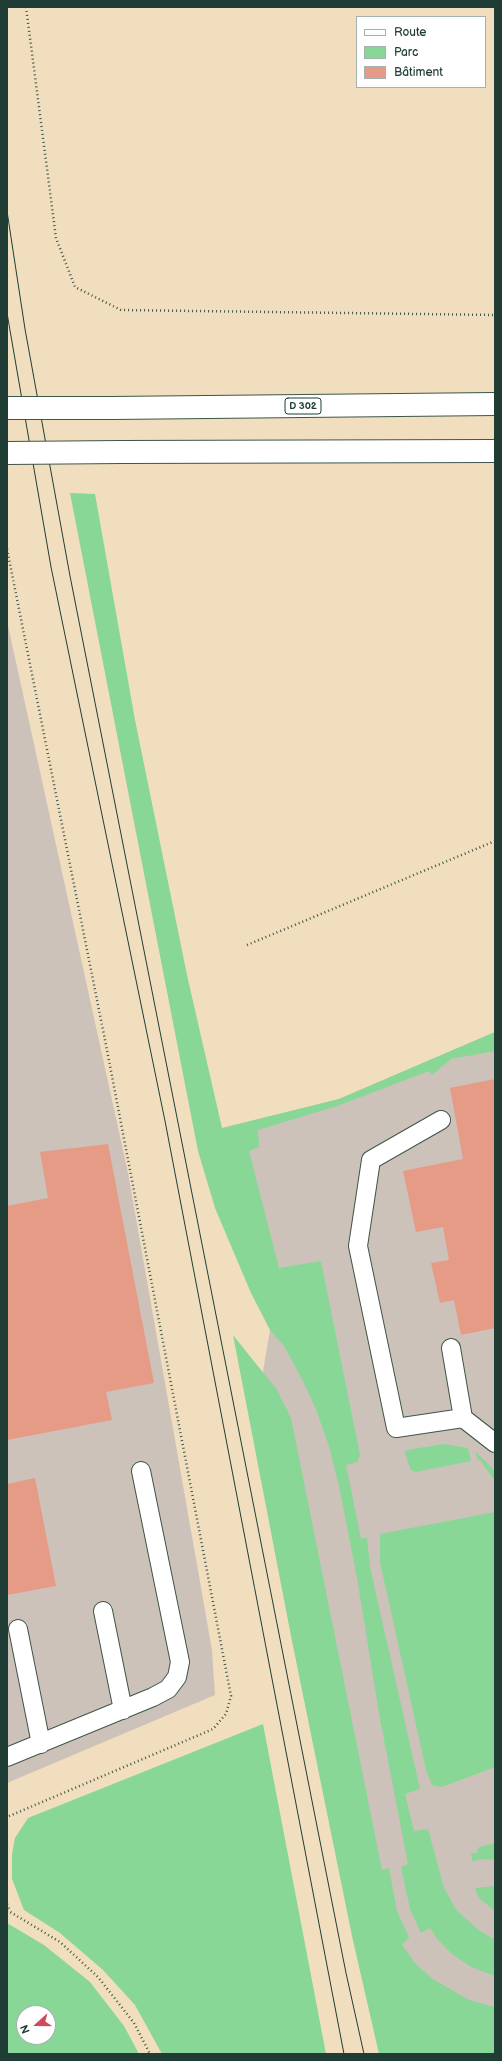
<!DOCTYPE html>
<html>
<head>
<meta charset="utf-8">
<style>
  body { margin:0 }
  #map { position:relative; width:502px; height:2061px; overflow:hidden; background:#f0debe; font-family:"Balsamiq Sans",sans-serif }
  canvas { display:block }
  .frame { position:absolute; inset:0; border:8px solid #1f3d34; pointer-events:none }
  .legend { position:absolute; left:356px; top:16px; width:130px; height:72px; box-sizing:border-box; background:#fff; border:1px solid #a5b1ae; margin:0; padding:5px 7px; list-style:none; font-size:12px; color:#1f3d34 }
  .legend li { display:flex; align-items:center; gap:8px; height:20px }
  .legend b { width:20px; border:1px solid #a5b1ae }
  .north { position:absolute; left:16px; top:2005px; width:40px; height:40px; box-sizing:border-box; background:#fff; border:1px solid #a5b1ae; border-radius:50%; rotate:249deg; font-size:11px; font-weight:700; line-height:16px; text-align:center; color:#1f3d34 }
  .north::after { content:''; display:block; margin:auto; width:14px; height:18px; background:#d1495b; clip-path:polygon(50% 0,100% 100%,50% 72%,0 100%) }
</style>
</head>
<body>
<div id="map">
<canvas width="502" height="2061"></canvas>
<div class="frame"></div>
<ul class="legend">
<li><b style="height:5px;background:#fff"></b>Route</li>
<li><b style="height:11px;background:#88d797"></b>Parc</li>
<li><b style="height:11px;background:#e59b86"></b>Bâtiment</li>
</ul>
<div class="north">N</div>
</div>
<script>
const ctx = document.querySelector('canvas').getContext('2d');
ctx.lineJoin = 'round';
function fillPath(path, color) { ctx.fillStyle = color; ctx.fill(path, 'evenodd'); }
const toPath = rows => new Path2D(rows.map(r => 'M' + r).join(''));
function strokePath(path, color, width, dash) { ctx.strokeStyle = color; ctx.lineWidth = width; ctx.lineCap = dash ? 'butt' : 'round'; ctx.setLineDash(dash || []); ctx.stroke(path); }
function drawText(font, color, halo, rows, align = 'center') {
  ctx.font = font + ' "Balsamiq Sans",sans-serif'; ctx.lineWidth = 4; ctx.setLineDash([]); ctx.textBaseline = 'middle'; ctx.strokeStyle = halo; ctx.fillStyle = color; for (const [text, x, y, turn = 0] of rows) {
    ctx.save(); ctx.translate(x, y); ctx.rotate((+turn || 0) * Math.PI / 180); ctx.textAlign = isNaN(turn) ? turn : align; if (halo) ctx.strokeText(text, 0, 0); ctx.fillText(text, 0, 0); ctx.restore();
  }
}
const industrial = toPath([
  [7,621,128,1173,212,1650,215,1695,7,1783],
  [495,1032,495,2054,408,2054,263,1371,270,1330,223,1128,339,1099]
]);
const green = toPath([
  [70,493,95,494,135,720,187,975,222,1128,339,1099,495,1032,495,1051,451,1059,432,1075,429,1071,337,1106,258,1130,259,1147,249,1151,279,1268,321,1261,360,1455,357,1462,346,1465,361,1539,367,1537,370,1567,420,1789,405,1794,414,1831,428,1829,444,1888,457,1911,480,1931,495,1940,495,1976,471,1967,452,1954,438,1940,430,1928,421,1933,410,1909,401,1867,408,1864,380,1719,357,1578,339,1486,328,1443,315,1407,302,1379,284,1346,270,1330,251,1293,215,1208,198,1151],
  [233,1335,277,1390,291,1418,382,1870,389,1868,397,1911,409,1938,402,1945,415,1963,431,1978,469,2000,495,2007,495,2054,379,2054,352,1936,291,1636],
  [443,1444,468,1448,471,1461,416,1472,411,1470,405,1453,407,1450],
  [475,1451,495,1471,495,1481,480,1460,478,1460],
  [495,1512,495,1767,442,1787,432,1785,426,1770,380,1562,380,1534],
  [263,1724,326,2054,162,2054,135,2005,103,1970,60,1933,24,1910,12,1879,12,1854,15,1838,28,1818],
  [495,1843,495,1860,485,1859,472,1861,471,1853,476,1853,479,1847],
  [495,1886,495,1911,479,1898,475,1888],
  [7,1923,44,1945,90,1982,124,2026,139,2054,7,2054],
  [24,2013,48,2013,48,2037,24,2037]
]);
const building = toPath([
  [495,1079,495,1328,461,1335,454,1300,440,1303,431,1263,449,1260,443,1227,416,1232,403,1171,463,1159,450,1088],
  [108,1144,154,1383,106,1392,112,1420,7,1440,7,1206,48,1198,40,1152],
  [35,1478,56,1586,7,1595,7,1484]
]);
const path = toPath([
  [26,7,56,238,75,287,121,310,495,315],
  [7,549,106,1045,231,1696,226,1714,213,1729,7,1817],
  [247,945,495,841],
  [7,1904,10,1911],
  [7,1910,60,1942,98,1977,134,2023,150,2054]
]);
const service = toPath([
  [441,1120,371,1160,358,1246,396,1428,463,1418,495,1443],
  [451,1348,463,1418],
  [103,1611,123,1710],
  [18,1629,41,1744],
  [7,1757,153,1697,168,1689,177,1677,180,1662,141,1471]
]);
const primary = toPath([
  [112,408,495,404],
  [122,452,495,451]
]);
const tram = toPath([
  [7,211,25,329,70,576,346,1973,364,2054],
  [7,313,51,567,165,1121,344,2054]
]);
const primaryBridge = toPath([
  [7,408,112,408],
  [7,453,122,452]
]);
const shields = [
  [303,406,36]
];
const shieldNames = [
  ["D 302",303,406]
];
fillPath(industrial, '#ccc2b9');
fillPath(green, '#88d797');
fillPath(building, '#e59b86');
strokePath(service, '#3e5549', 20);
strokePath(primary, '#3e5549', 24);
strokePath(path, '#3e5549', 2.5, [1, 3]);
strokePath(service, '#fff', 18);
strokePath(primary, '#fff', 22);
strokePath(tram, '#1f3d34', 1);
strokePath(primaryBridge, '#3e5549', 24, []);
strokePath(primaryBridge, '#fff', 22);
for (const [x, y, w] of shields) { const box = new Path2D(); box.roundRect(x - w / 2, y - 8, w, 16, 3); ctx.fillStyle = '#fff'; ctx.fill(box); strokePath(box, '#1f3d34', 1); }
drawText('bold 10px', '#1f3d34', null, shieldNames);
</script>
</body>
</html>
